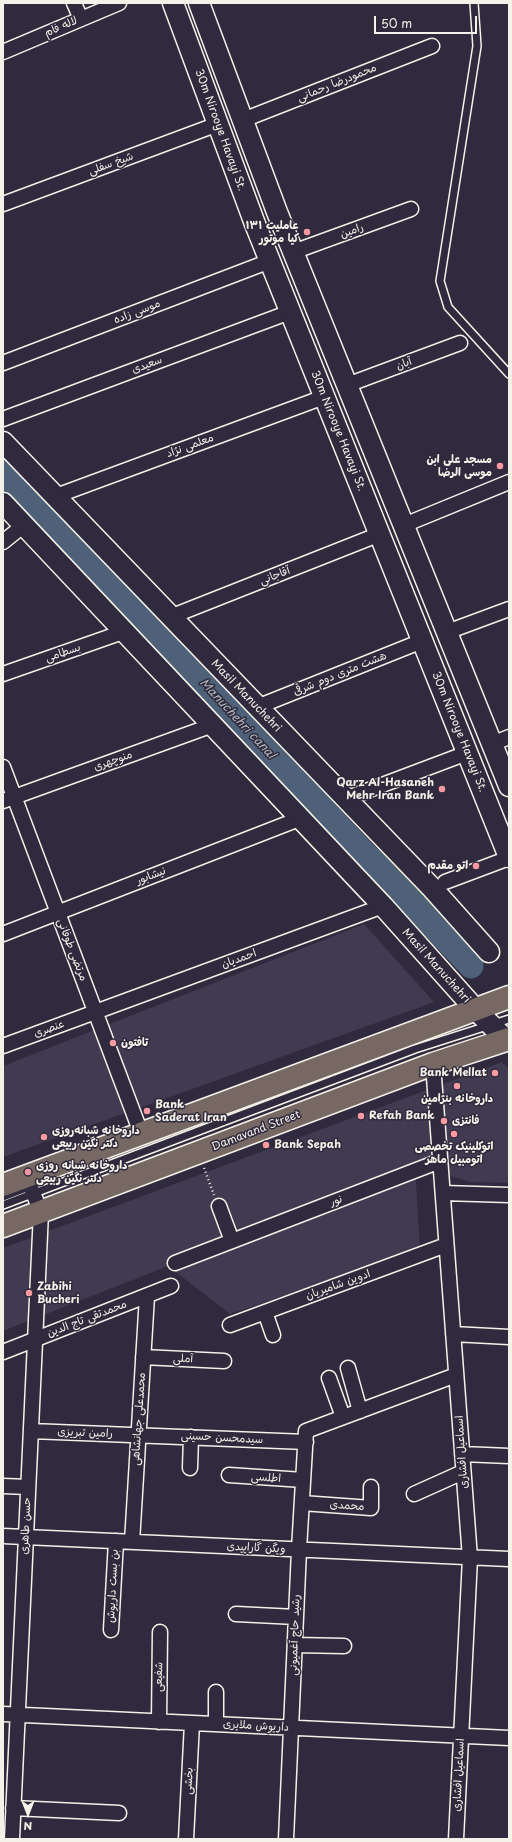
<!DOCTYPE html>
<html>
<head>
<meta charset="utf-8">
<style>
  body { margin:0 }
  #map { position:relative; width:512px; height:1842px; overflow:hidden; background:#2f2a3d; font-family:"Playpen Sans",sans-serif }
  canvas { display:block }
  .frame { position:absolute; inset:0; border:4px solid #f4f1e8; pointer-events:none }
  .north { position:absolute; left:8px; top:1794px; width:40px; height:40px; -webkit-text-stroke:3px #2f2a3d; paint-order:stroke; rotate:180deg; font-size:11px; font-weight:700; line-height:16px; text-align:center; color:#f4f1e8 }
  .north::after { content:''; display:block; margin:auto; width:14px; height:18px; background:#f4f1e8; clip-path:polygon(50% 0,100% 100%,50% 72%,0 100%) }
  .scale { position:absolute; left:374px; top:16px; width:103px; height:18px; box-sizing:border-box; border:2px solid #f4f1e8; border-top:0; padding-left:5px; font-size:12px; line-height:14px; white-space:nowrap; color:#f4f1e8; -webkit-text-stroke:3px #2f2a3d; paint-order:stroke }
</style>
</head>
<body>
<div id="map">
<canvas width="512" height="1842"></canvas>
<div class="frame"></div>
<div class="north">N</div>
<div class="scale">50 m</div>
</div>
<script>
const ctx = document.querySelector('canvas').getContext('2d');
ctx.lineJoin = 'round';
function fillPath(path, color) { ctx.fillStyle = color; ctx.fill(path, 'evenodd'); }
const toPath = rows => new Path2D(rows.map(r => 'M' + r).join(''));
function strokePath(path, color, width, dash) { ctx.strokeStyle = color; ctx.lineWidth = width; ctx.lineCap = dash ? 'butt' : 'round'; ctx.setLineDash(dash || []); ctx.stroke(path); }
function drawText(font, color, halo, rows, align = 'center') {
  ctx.font = font + ' "Playpen Sans","Playpen Sans Arabic",sans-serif'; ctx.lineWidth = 3; ctx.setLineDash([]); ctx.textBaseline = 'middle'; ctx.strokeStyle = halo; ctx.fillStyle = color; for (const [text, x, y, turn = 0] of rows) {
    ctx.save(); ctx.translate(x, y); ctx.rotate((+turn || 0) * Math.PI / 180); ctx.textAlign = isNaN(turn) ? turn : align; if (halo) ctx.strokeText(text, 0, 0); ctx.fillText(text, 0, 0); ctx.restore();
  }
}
const built = toPath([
  [364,924,434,1002,3,1157,3,1066],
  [502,1062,509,1069,509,1183,470,1182,415,1166,420,1249,230,1314,168,1266,3,1331,3,1248]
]);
const green = toPath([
  [362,836,401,868,482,962,464,974,346,850]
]);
const river = toPath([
  [3,471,471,966]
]);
const path = toPath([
  [204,1168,214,1195]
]);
const service = toPath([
  [474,3,477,46,440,281,448,307,509,374],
  [3,1197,29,1187],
  [3,1205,415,1049,509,1019]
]);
const minor = toPath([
  [74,3,81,19],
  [3,52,119,3],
  [243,120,432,46],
  [3,204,218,124],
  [293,252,411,209],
  [3,363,270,261],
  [347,385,460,343],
  [3,419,290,312],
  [56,496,324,397],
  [404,525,509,482],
  [3,542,24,525],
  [170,617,380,534],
  [447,632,509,609],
  [3,674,123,632],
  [257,707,422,641],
  [492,744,509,737],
  [3,767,141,1133],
  [345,799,467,753],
  [3,801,213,725],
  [445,882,509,858],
  [3,934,299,819],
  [3,1046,383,906],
  [433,1064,470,1558,456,1839],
  [443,1193,509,1195],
  [219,1206,232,1241],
  [175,1263,440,1161],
  [265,1312,273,1335],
  [230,1325,446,1245],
  [453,1334,509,1337],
  [3,1352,171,1286],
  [143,1357,224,1361],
  [348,1368,360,1411],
  [329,1378,343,1417],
  [31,1431,306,1442],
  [462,1454,509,1456],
  [190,1468,191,1437],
  [229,1475,303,1480],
  [3,1486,28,1487],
  [414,1494,463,1472],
  [302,1503,371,1508,371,1487],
  [3,1536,509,1559],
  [132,1542,147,1296],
  [236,1614,296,1617],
  [111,1630,116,1541],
  [295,1645,344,1646],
  [216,1692,216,1724],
  [3,1714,509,1738],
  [159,1722,160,1632],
  [13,1808,119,1813],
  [12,1839,41,1212,26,1176],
  [186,1839,192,1723],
  [286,1839,299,1550,306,1431,456,1375]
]);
const secondary = toPath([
  [173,3,255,224,509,857],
  [199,3,277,212,509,786],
  [3,442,432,888,489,952],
  [3,503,383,906,475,1009,506,1040]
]);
const primary = toPath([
  [3,1185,509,997],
  [3,1226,433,1064,509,1039]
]);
const markers = [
  [307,232,4,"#ff9aa2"],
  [500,466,4,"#ff9aa2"],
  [442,789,4,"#ff9aa2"],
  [476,866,4,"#ff9aa2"],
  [113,1043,4,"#ff9aa2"],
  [495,1073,4,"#ff9aa2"],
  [457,1086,4,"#ff9aa2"],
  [147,1111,4,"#ff9aa2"],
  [361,1116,4,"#ff9aa2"],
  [444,1121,4,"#ff9aa2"],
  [454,1134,4,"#ff9aa2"],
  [44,1137,4,"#ff9aa2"],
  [266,1145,4,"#ff9aa2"],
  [28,1172,4,"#ff9aa2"],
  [29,1293,4,"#ff9aa2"]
];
const streetNames = [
  ["لاله فام",61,27,-23],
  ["محمودرضا رحمانی",337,83,-22],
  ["30m Nirooye Havayi St.",220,130,70],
  ["شیخ سفلی",111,164,-20],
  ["رامین",352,231,-20],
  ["موسی زاده",137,312,-21],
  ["آبان",404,364,-21],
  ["سعیدی",147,365,-20],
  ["30m Nirooye Havayi St.",338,431,68],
  ["معلمی نژاد",190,446,-20],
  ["آقاجانی",275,576,-21],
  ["بسطامی",63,653,-19],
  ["هشت متری دوم شرقی",340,674,-22],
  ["Masil Manuchehri",246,696,46],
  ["30m Nirooye Havayi St.",459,732,68],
  ["منوچهری",113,761,-20],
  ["نیشابور",151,876,-21],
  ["مرتضی طوفانی",72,950,69],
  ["احمدیان",239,959,-20],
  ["Masil Manuchehri",436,966,48],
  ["عنصری",49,1029,-20],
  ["Damavand Street",256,1131,-21],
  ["نور",336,1201,-21],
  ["ادوین شامیریان",338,1285,-20],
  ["محمدتقی تاج الدین",87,1319,-21],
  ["آملی",183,1359,2],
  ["محمدعلی جهانشاهی",139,1419,-86],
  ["رامین تبریزی",85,1433,2],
  ["سیدمحسن حسینی",222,1438,3],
  ["اسماعیل افشاری",462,1452,-94],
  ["اطلسی",266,1478,4],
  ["محمدی",347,1506,4],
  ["حسن طاهری",26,1526,-87],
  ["ویگن گاراپیدی",256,1548,3],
  ["بن بست داریوش",113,1586,-87],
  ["رشید حاج آغمیونی",295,1635,-88],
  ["شفیعی",159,1677,-89],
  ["داریوش ملایری",256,1726,3],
  ["اسماعیل افشاری",459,1775,-87],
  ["بخشی",189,1781,-87]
];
const poiNames = [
  ["عاملیت ۱۳۱",299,226,"right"],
  ["کیا موتور",299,239,"right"],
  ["مسجد علی ابن",492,460,"right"],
  ["موسی الرضا",492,473,"right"],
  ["Qarz Al-Hasaneh",434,783,"right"],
  ["Mehr Iran Bank",434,796,"right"],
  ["اتو مقدم",468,866,"right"],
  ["تافتون",121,1043],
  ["Bank Mellat",487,1073,"right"],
  ["داروخانه بنژامین",457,1099,"center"],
  ["Bank",155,1105],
  ["Saderat Iran",155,1118],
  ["Refah Bank",369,1116],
  ["فانتزی",452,1121],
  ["داروخانه شبانه‌روزی",52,1131],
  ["دکتر نگین ربیعی",52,1144],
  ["Bank Sepah",274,1145],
  ["اتوکلینیک تخصصی",454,1147,"center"],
  ["اتومبیل ماهر",454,1160,"center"],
  ["داروخانه شبانه روزی",36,1166],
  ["دکتر نگین ربیعی",36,1179],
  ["Zabihi",37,1287],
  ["Bucheri",37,1300]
];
const waterNames = [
  ["Manuchehri canal",237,719,47]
];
fillPath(built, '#403b50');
fillPath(green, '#526863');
strokePath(river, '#4e6179', 25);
strokePath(service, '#f4f1e8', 10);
strokePath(minor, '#f4f1e8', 17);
strokePath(secondary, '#f4f1e8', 23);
strokePath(primary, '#f4f1e8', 25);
strokePath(path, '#f4f1e8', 2.5, [1, 3]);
strokePath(service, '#2f2a3d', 7);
strokePath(minor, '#2f2a3d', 14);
strokePath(secondary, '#2f2a3d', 20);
strokePath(primary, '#776864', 22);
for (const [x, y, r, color] of markers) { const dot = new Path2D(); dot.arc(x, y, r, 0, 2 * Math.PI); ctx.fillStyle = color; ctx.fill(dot); strokePath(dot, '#2f2a3d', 1.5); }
drawText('11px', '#f4f1e8', '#2f2a3d', streetNames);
drawText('bold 11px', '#f4f1e8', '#2f2a3d', poiNames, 'left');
drawText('italic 12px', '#b2b7bc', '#2f2a3d', waterNames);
</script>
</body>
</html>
